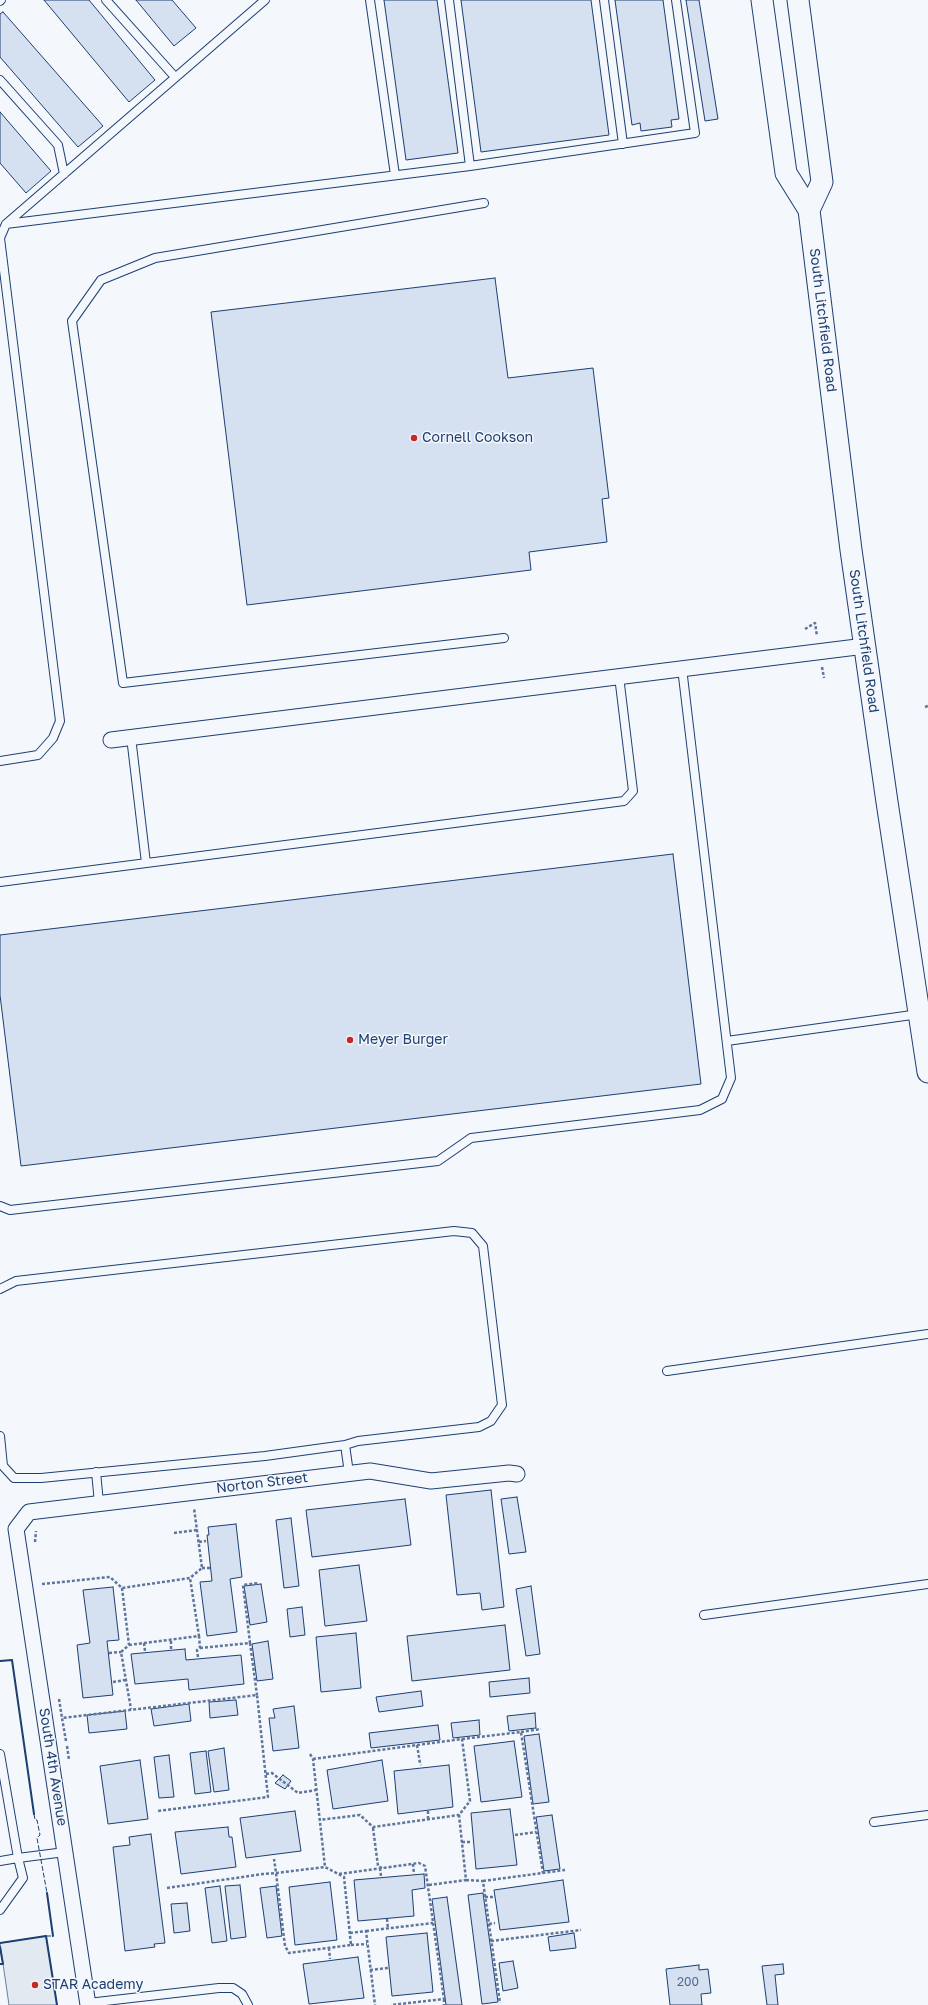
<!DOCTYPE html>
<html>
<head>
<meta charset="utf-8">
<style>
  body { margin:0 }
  canvas { display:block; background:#f4f7fb }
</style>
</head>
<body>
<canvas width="928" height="2005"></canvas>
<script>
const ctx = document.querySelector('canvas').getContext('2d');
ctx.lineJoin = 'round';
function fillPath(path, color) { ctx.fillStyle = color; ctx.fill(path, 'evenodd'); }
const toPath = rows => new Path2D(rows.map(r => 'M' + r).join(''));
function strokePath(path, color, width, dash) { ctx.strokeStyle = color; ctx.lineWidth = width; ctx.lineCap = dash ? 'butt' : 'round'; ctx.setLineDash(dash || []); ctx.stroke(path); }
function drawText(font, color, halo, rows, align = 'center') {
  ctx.font = font + ' "Golos Text",sans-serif'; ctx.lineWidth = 3; ctx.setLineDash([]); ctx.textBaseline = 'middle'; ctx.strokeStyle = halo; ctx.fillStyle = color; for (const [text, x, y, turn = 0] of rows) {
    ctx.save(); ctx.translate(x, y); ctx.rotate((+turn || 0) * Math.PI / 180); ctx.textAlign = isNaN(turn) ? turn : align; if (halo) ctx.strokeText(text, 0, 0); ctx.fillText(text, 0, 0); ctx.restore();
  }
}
const green = toPath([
  [46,1936,57,2005,9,2005,0,1943,46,1936]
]);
const building = toPath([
  [44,0,89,0,155,80,129,102,44,0],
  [136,0,172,0,196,28,174,46,136,0],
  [384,0,437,0,458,153,406,160,384,0],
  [461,0,591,0,609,135,481,152,461,0],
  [615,0,663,0,679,119,671,120,672,127,641,131,640,123,632,125,615,0],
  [686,0,699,0,718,119,705,121,686,0],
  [3,12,103,126,78,147,0,57,0,14,3,12],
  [0,112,51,171,26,193,0,163,0,112],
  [495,278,508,378,593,368,609,498,602,499,607,542,529,552,531,570,247,605,211,312,495,278],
  [673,854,701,1084,21,1166,0,995,0,935,673,854],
  [491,1490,504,1607,482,1610,480,1593,457,1595,446,1495,491,1490],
  [517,1497,526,1552,509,1554,501,1499,517,1497],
  [405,1499,411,1545,312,1557,306,1510,405,1499],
  [291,1518,299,1586,284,1588,276,1520,291,1518],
  [236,1524,242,1577,230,1579,237,1632,207,1636,200,1582,212,1581,207,1535,209,1535,208,1527,236,1524],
  [359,1565,367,1621,325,1626,319,1570,359,1565],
  [261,1584,267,1622,250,1625,244,1586,261,1584],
  [531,1586,540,1654,526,1656,516,1589,531,1586],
  [113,1587,119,1640,107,1641,113,1695,83,1698,77,1645,90,1643,83,1590,113,1587],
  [302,1607,305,1635,290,1637,287,1609,302,1607],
  [505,1625,510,1670,412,1681,407,1636,505,1625],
  [356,1633,361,1688,321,1692,316,1637,356,1633],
  [268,1641,273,1679,257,1681,252,1644,268,1641],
  [185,1649,186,1660,241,1655,244,1684,189,1690,188,1679,135,1684,131,1654,185,1649],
  [529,1678,530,1693,490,1697,489,1682,529,1678],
  [421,1691,423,1706,379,1712,376,1697,421,1691],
  [236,1700,238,1715,210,1718,209,1702,236,1700],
  [189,1704,191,1721,154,1726,151,1709,189,1704],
  [294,1706,299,1748,273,1751,269,1718,275,1718,273,1709,294,1706],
  [125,1711,127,1729,89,1733,87,1715,125,1711],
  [535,1713,536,1728,509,1731,507,1716,535,1713],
  [479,1720,480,1735,453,1738,451,1723,479,1720],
  [438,1725,440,1740,371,1748,369,1733,438,1725],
  [539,1734,549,1802,533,1804,524,1736,539,1734],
  [514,1741,522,1797,481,1802,474,1746,514,1741],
  [224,1748,229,1790,214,1792,208,1751,224,1748],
  [206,1751,211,1792,195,1794,190,1753,206,1751],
  [169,1755,174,1797,159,1798,154,1757,169,1755],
  [140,1760,148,1819,108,1824,100,1766,140,1760],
  [382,1760,388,1801,333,1809,327,1770,382,1760],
  [449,1765,453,1807,398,1814,394,1771,449,1765],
  [283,1775,291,1781,285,1789,275,1783,283,1775],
  [510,1809,517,1865,476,1869,471,1813,510,1809],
  [295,1811,301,1851,246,1858,240,1818,295,1811],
  [552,1815,560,1869,544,1871,536,1817,552,1815],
  [228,1827,229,1837,232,1837,236,1867,181,1874,175,1832,228,1827],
  [151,1834,165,1943,154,1944,155,1947,125,1951,113,1847,130,1845,129,1837,151,1834],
  [424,1874,425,1888,412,1890,414,1916,358,1921,354,1880,424,1874],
  [563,1880,569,1922,500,1930,494,1890,563,1880],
  [330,1882,337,1940,295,1945,289,1887,330,1882],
  [240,1885,246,1937,231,1939,225,1886,240,1885],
  [220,1886,227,1941,212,1943,205,1888,220,1886],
  [276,1886,282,1936,267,1938,260,1888,276,1886],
  [483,1893,498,2002,482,2004,468,1895,483,1893],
  [447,1897,462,2005,446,2005,432,1899,447,1897],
  [187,1903,190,1931,174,1933,171,1904,187,1903],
  [427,1933,433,1992,392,1996,386,1937,427,1933],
  [574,1933,576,1948,550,1951,548,1937,574,1933],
  [358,1957,364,1998,309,2004,303,1964,358,1957],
  [513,1961,518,1988,503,1991,499,1963,513,1961],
  [783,1964,784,1974,775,1975,778,2005,767,2005,762,1966,783,1964],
  [699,1965,699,1970,708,1969,711,1993,701,1994,702,2005,670,2005,666,1969,699,1965]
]);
const path = toPath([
  [805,629,815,623,817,636],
  [822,667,824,678],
  [925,707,928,706],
  [174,1533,197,1530],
  [35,1542,36,1531],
  [199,1542,206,1541],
  [202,1568,210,1568],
  [42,1584,110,1577,122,1588,190,1578,202,1568,194,1508],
  [122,1588,129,1645,121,1652,131,1709],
  [144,1643,145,1651],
  [250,1643,257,1695],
  [129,1645,199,1636,190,1578],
  [200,1648,250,1643,243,1585,259,1583],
  [171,1649,171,1639],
  [109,1653,121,1652],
  [198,1657,197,1650,200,1648,199,1636],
  [113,1682,125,1680],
  [59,1699,62,1718],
  [521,1732,541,1729],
  [462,1739,521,1732,543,1873],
  [66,1741,62,1718,257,1695,268,1797,158,1811],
  [417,1745,420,1763,421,1765],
  [67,1746,69,1760],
  [310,1754,313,1759,325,1867],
  [313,1759,462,1739,470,1801,459,1815,373,1827,360,1815,319,1820],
  [266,1774,272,1773,298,1793,316,1790],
  [428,1811,428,1820],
  [373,1828,378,1866,382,1868],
  [515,1835,536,1832],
  [462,1842,472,1842],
  [413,1864,414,1874],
  [380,1868,381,1876],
  [339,1874,419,1863,425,1866,444,1999,391,2005],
  [466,1880,483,1881,500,2003],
  [483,1881,565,1870],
  [429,1885,466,1880,459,1815],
  [167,1888,263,1874,276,1873,325,1867,344,1877,351,1945,289,1953,285,1946,276,1873,274,1859],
  [485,1897,493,1897],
  [387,1919,388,1929],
  [489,1924,495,1923],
  [366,1931,433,1923],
  [350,1933,366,1931,375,2005],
  [491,1941,581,1930],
  [351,1945,367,1944],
  [329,1948,330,1959],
  [370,1970,388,1968],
  [444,1999,444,2005]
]);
const service = toPath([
  [106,0,175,77],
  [370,0,395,175],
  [449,0,470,166],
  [604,0,623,144],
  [0,1,1,0],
  [0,80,58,145,64,174],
  [484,203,155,258,101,280,72,321,123,683,504,638],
  [6,224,470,166,695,133,676,0],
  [131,737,146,863],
  [0,761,38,755,53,738,60,721,0,238,6,224,265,0],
  [0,882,624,801,633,791,619,676],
  [727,1041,919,1014],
  [0,1206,10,1210,438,1161,471,1138,700,1110,722,1099,731,1078,682,668],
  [0,1289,16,1281,454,1231,472,1233,483,1246,502,1405,491,1421,479,1427,358,1441,345,1445,265,1456,41,1478,14,1478,3,1466,0,1436],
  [667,1371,928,1334],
  [345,1445,349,1473],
  [96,1472,99,1503],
  [704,1615,928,1584],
  [0,1754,18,1858,65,1852],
  [874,1822,928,1815],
  [0,1861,18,1858,23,1878,0,1910],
  [88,2003,219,1988,233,1988,242,1994,248,2005]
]);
const minor = toPath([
  [111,740,865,646],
  [88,2005,16,1529,29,1512,370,1471,431,1481,509,1473,517,1474]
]);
const secondary = toPath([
  [762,0,786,173,809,210,851,550,887,802,928,1072],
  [798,0,822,182,809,210]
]);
const fence = toPath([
  [34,1814,35,1820,37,1820,40,1835,37,1838,47,1893],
  [46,1936,53,1936]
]);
const wall = toPath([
  [0,1661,12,1660,34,1814],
  [47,1893,53,1936],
  [0,1943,46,1936,57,2005],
  [0,1947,3,1964,0,1964]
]);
const markers = [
  [414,438,4,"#c62828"],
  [350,1040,4,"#c62828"],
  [35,1985,4,"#c62828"]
];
const numberNames = [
  ["200",688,1982]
];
const streetNames = [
  ["South Litchfield Road",823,320,83],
  ["South Litchfield Road",864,641,82],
  ["Norton Street",262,1483,-7],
  ["South 4th Avenue",53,1767,81]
];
const poiNames = [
  ["Cornell Cookson",422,438],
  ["Meyer Burger",358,1040],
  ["STAR Academy",43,1985]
];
fillPath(green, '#e3e9f0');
strokePath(green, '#687fa3', 1);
fillPath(building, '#d5e0f0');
strokePath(building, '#1d3f73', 1);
strokePath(service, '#1d3f73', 10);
strokePath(minor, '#1d3f73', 17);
strokePath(secondary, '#1d3f73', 23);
strokePath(path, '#5e769c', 2.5, [3, 2]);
strokePath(service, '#f4f7fb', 8);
strokePath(minor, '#f4f7fb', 15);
strokePath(secondary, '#f4f7fb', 21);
strokePath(fence, '#1d3f73', 1, [5, 2]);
strokePath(wall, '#1d3f73', 2);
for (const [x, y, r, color] of markers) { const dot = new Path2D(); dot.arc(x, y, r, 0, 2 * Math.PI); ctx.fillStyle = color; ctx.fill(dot); strokePath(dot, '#f4f7fb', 1.5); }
drawText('12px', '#4b6792', null, numberNames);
drawText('14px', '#1d3f73', '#f4f7fb', streetNames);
drawText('14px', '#1d3f73', '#f4f7fb', poiNames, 'left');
</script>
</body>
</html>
